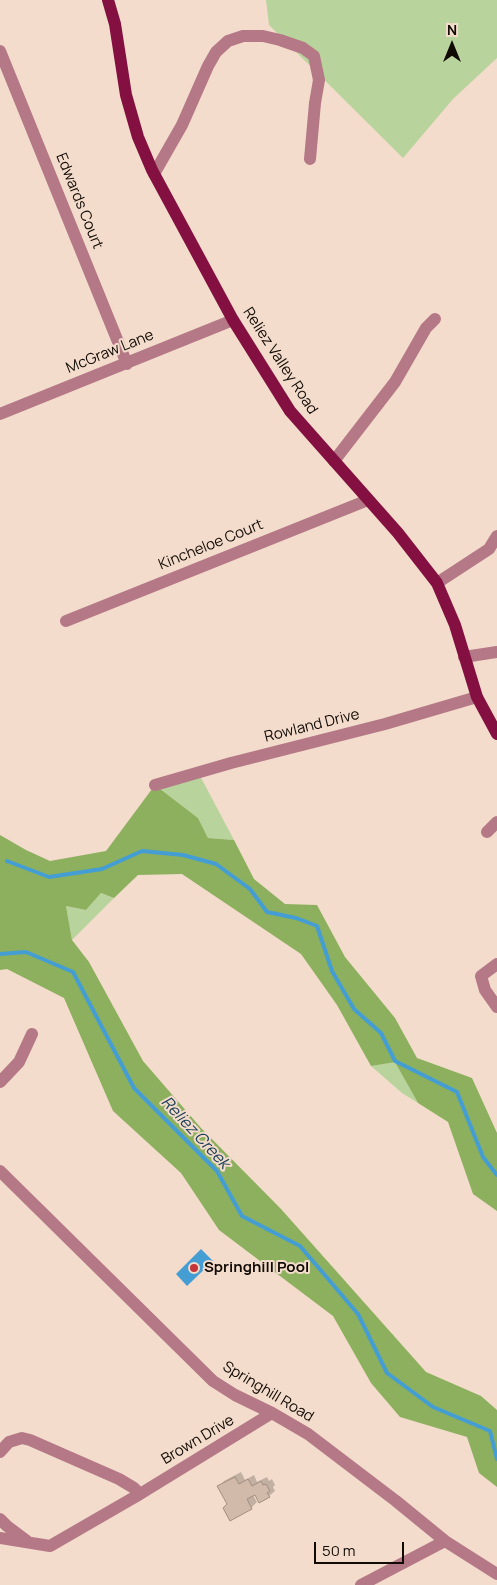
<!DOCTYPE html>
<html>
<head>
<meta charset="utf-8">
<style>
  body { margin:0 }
  #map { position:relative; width:497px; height:1585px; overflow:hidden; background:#f3dccb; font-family:Manrope,sans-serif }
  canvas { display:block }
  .north { position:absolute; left:427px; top:20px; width:50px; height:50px; -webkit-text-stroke:4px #f3dccb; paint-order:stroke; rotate:0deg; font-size:14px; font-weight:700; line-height:20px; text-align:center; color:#110a05 }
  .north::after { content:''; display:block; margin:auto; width:18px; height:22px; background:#110a05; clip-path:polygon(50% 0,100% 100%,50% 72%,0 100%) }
  .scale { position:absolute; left:314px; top:1542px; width:90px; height:22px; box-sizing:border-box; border:2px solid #110a05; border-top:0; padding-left:6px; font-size:15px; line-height:18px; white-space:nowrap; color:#110a05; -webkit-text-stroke:4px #f3dccb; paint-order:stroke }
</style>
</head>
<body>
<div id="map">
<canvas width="497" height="1585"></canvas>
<div class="north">N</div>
<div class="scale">50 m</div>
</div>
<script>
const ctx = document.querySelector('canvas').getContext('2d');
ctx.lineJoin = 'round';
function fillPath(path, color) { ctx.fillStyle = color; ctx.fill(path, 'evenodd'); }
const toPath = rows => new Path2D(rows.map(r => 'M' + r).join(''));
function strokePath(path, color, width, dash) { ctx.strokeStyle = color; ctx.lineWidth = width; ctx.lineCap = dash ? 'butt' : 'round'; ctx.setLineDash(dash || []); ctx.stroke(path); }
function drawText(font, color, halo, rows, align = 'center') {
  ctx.font = font + ' Manrope,sans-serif'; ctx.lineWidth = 4; ctx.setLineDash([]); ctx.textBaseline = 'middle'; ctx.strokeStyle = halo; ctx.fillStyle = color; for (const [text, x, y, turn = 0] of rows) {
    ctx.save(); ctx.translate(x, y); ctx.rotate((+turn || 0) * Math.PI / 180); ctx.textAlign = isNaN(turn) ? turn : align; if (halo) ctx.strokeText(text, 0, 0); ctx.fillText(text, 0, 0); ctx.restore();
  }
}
const green = toPath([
  [266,0,497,0,497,58,453,99,403,158,269,25],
  [198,772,234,840,208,838,198,818,155,785],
  [101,893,114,898,72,940,66,906,86,910],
  [395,1061,418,1103,402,1093,371,1066]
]);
const forest = toPath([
  [155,785,198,818,208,838,234,840,254,879,285,904,317,905,345,957,395,1018,417,1058,472,1078,497,1133,497,1211,473,1194,448,1122,418,1103,395,1062,371,1066,337,1005,301,954,182,874,138,875,114,898,101,893,86,910,66,906,72,940,89,962,143,1061,201,1128,281,1209,426,1372,481,1396,497,1410,497,1487,479,1473,467,1437,400,1417,371,1383,333,1316,219,1230,181,1173,113,1111,64,998,7,969,0,970,0,835,26,850,50,861,106,851]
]);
const water = toPath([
  [201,1249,213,1261,187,1286,176,1274]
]);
const shadow = toPath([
  [241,1472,245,1480,254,1475,257,1482,267,1477,269,1481,272,1479,275,1485,273,1487,275,1491,269,1496,255,1494,253,1495,257,1502,251,1508,228,1504,219,1487,224,1481]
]);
const stream = toPath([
  [7,861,49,877,102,869,142,851,183,855,216,864,250,889,267,912,296,918,317,926,332,971,354,1009,381,1033,395,1061,457,1092,483,1157,497,1175],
  [0,954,26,952,73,972,134,1088,217,1171,242,1216,300,1246,358,1314,387,1373,433,1407,490,1431,497,1459]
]);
const building = toPath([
  [235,1477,239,1484,248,1479,252,1486,261,1481,263,1485,266,1484,270,1491,267,1493,270,1497,259,1503,255,1495,247,1499,252,1509,230,1521,223,1508,227,1504,217,1486,235,1477]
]);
const minor = toPath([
  [0,51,127,364],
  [154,174,182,125,208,66,216,52,228,41,243,36,263,36,280,40,303,48,314,56,319,80,315,103,310,159],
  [0,414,233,320],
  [334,461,395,382,426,328,435,319],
  [437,583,489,549,497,536],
  [66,621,368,500],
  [464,657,497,652],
  [155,785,231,763,385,724,477,697],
  [487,832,497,822],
  [497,964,481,976,485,990,497,1007],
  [0,1082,19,1062,32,1034],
  [0,1171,213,1381,235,1395,272,1413,308,1434,396,1501,445,1541,497,1574],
  [0,1452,9,1442,22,1438,30,1440,119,1479,134,1488,140,1494],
  [0,1519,7,1526,27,1541],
  [0,1538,50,1546,140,1494,272,1413],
  [361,1585,445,1541]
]);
const major = toPath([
  [108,0,115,24,126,95,138,137,152,170,233,320,290,411,398,533,437,583,455,625,477,697,497,734]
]);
const markers = [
  [194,1268,5,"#c43438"]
];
const streetNames = [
  ["Edwards Court",79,201,68],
  ["McGraw Lane",110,352,-22],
  ["Reliez Valley Road",280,361,57],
  ["Kincheloe Court",211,545,-22],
  ["Rowland Drive",312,726,-14],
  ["Springhill Road",268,1392,31],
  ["Brown Drive",198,1440,-31]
];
const poiNames = [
  ["Springhill Pool",204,1268]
];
const waterNames = [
  ["Reliez Creek",195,1133,47]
];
fillPath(green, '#b9d39c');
fillPath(forest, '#8cb05e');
fillPath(water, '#449ed3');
fillPath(shadow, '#0003');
strokePath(stream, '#449ed3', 4);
fillPath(building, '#d1baa9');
strokePath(building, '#a38e7e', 1);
strokePath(minor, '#b57887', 12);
strokePath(major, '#831040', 12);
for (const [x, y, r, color] of markers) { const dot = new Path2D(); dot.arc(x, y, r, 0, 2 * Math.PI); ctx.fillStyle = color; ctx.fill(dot); strokePath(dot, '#f3dccb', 2); }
drawText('15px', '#110a05', '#f3dccb', streetNames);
drawText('bold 15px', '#110a05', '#f3dccb', poiNames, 'left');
drawText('italic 16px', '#1c4158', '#f3dccb', waterNames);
</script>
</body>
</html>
